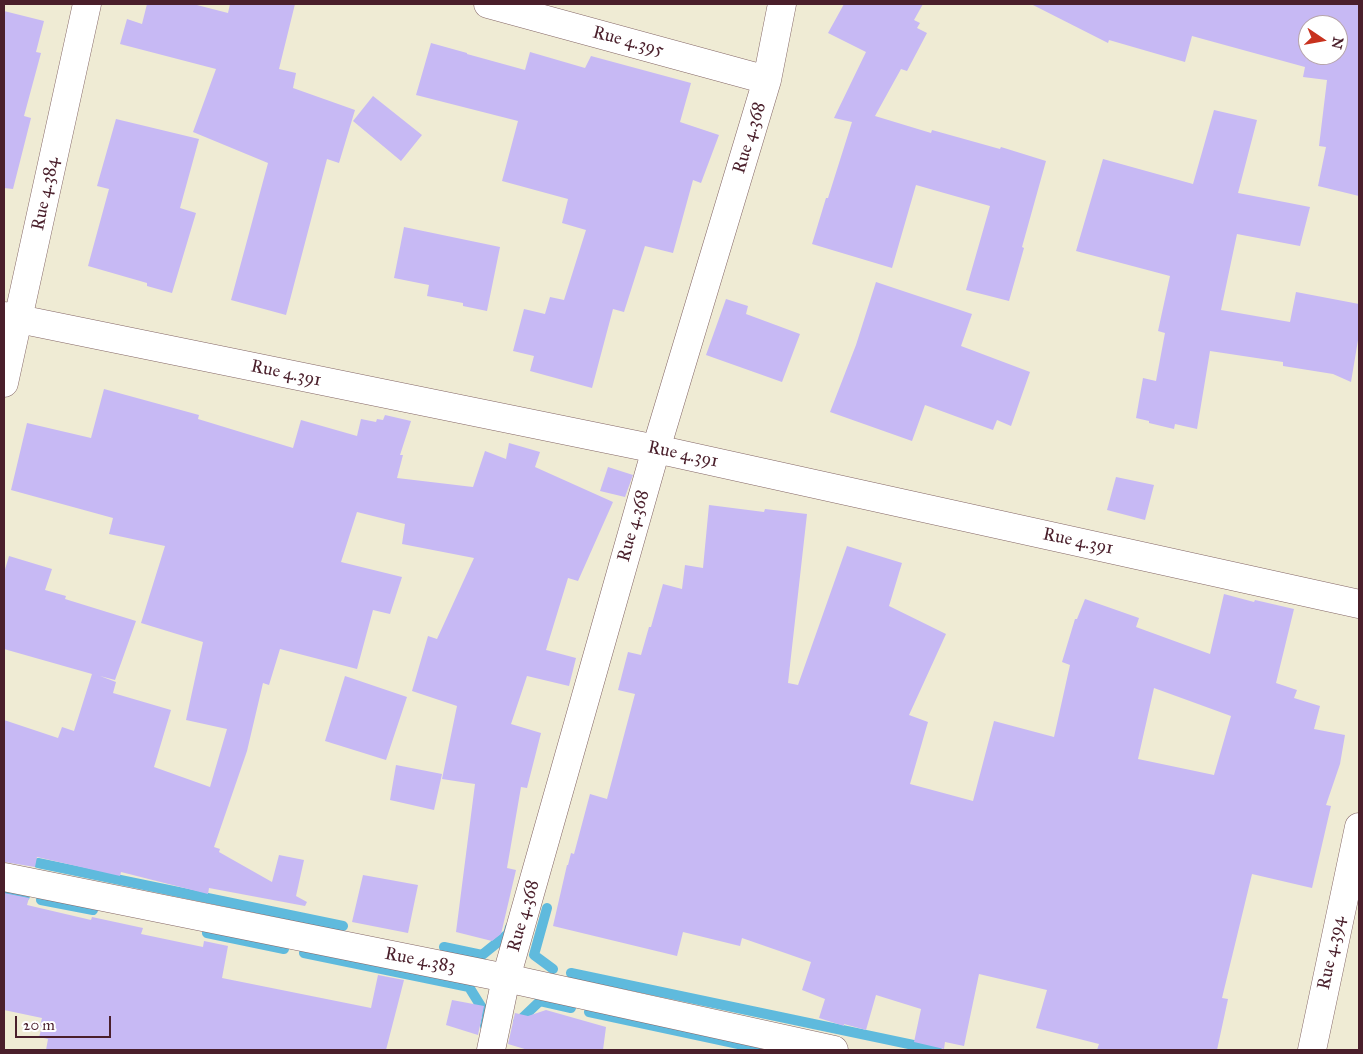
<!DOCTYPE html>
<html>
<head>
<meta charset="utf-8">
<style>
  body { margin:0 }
  #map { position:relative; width:1363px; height:1054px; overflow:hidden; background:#efebd4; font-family:"IM FELL Great Primer",serif }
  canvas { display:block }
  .frame { position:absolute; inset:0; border:5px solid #4a1f2b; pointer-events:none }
  .north { position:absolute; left:1298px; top:15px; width:50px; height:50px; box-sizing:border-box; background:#fff; border:1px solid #b7a5aa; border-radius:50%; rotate:102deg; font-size:14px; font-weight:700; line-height:20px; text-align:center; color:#4a1f2b }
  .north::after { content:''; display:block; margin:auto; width:18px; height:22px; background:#c8321e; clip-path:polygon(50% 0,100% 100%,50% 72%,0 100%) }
  .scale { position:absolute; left:15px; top:1016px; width:96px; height:22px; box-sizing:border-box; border:2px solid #4a1f2b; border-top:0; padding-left:6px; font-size:15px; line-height:18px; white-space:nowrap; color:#4a1f2b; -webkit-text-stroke:4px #fff; paint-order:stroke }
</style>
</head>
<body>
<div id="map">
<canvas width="1363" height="1054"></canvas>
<div class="frame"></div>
<div class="north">N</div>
<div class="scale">20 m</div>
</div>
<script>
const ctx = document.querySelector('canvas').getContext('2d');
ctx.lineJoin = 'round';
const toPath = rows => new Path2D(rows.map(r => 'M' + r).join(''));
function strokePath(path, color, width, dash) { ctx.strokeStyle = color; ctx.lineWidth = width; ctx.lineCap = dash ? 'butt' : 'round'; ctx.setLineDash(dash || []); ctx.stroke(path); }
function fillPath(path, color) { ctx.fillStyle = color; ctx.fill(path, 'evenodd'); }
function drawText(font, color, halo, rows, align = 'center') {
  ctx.font = font + ' "IM FELL Great Primer",serif'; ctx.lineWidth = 4; ctx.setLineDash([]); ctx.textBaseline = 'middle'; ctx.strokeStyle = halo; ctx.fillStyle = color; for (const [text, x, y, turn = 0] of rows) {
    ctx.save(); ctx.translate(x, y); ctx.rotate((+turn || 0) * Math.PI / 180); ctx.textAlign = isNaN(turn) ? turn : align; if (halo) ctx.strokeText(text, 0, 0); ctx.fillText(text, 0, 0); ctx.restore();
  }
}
const stream = toPath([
  [38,863,343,926],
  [4,892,25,896],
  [41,900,93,910],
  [547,908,534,955,553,969],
  [207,933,284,949],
  [444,947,482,955,508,934,510,927],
  [304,953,469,987],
  [571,973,937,1050],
  [469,987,487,1016,485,1026],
  [589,1012,766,1050],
  [518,1022,540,1001,571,1008]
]);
const building = toPath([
  [147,4,193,4,228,13,230,4,295,4,279,69,296,73,293,88,355,110,339,163,327,159,286,315,231,300,268,163,193,132,216,69,120,44,127,19,142,24],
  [844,4,923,4,914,20,920,23,917,28,927,33,907,71,901,69,875,116,931,133,932,130,1000,149,1001,147,1046,161,1022,247,1024,248,1009,301,966,290,990,206,916,185,892,268,812,244,826,198,828,198,852,122,834,118,866,52,828,33],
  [1031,4,1359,4,1359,196,1318,186,1326,147,1319,146,1327,80,1303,77,1305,67,1192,36,1185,62,1109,40,1108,43],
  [1308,25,1338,25,1338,55,1308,55],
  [4,11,44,21,36,52,41,53,24,116,31,118,13,189,4,188],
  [431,43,467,53,467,54,525,70,530,52,585,68,591,56,691,83,680,122,719,135,701,183,693,180,673,253,645,246,624,312,613,309,592,388,530,371,534,356,513,351,524,309,545,314,550,297,564,300,586,230,562,223,568,199,502,181,518,121,416,95],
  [373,96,422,135,401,161,353,121],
  [1214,110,1257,120,1238,193,1310,207,1300,246,1237,234,1221,310,1290,322,1296,292,1359,304,1359,334,1351,382,1333,374,1283,366,1283,362,1210,351,1197,429,1175,424,1174,429,1149,423,1149,421,1136,418,1143,378,1156,381,1165,333,1158,331,1170,276,1076,251,1103,159,1193,184],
  [116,119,199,139,180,208,196,213,172,293,147,286,147,283,88,266,109,189,97,186],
  [404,227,500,247,487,311,463,306,463,303,427,296,429,285,394,278],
  [876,282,972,314,961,346,1030,372,1011,426,997,420,993,430,925,405,912,441,830,412,856,345],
  [726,299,748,306,746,314,800,334,782,382,706,355],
  [104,389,199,415,198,419,293,448,301,420,357,436,361,419,376,422,377,419,383,420,385,415,411,421,400,455,403,455,397,478,473,487,485,451,506,459,509,443,540,452,535,467,613,502,578,581,568,578,546,650,576,658,569,686,527,676,511,724,541,733,527,788,521,787,507,868,516,870,501,934,492,941,456,932,475,784,442,779,457,706,412,691,428,636,437,639,474,558,402,544,405,524,357,512,341,562,402,577,390,614,373,610,357,669,280,649,269,685,263,683,247,751,214,847,220,849,219,852,272,882,279,855,304,860,296,896,307,902,305,906,209,888,208,894,121,872,120,876,37,857,35,867,4,862,4,720,58,738,62,727,74,731,92,674,4,649,4,573,9,556,52,569,45,590,66,596,65,599,136,621,115,680,100,676,116,682,113,693,171,710,154,767,210,787,227,729,186,720,203,642,141,623,165,546,109,534,113,518,11,490,27,423,91,438],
  [608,467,633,475,625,497,600,491],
  [1116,477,1154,485,1145,520,1107,510],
  [709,505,764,512,765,509,807,514,788,683,798,685,847,546,902,563,889,606,946,634,909,715,928,722,910,784,973,801,994,721,1054,737,1070,665,1062,662,1075,619,1077,619,1085,599,1139,618,1136,627,1210,654,1224,594,1254,602,1255,600,1294,609,1276,683,1297,690,1294,698,1320,706,1314,729,1345,735,1340,764,1326,805,1331,806,1312,888,1252,874,1222,998,1228,999,1217,1050,1097,1050,1099,1044,1036,1028,1047,990,979,974,964,1046,945,1042,944,1049,914,1042,921,1009,876,995,866,1030,844,1024,844,1026,819,1018,825,999,802,990,811,962,742,938,740,946,683,932,677,956,553,926,567,865,568,865,571,853,574,854,590,794,607,799,635,694,618,690,628,652,641,655,649,627,651,627,663,584,682,589,685,565,703,568],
  [1154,688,1231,716,1214,775,1138,759],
  [345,676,407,697,386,760,325,741],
  [396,765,442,774,434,810,390,800],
  [363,875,418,885,408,933,352,922],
  [4,893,29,898,27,905,91,920,92,917,143,928,141,934,203,947,204,941,228,946,222,978,371,1008,378,975,404,980,386,1050,46,1050,48,1039,39,1037,42,1027,40,1026,42,1018,4,1010],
  [452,1000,484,1006,478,1035,446,1025],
  [546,1010,606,1027,603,1050,528,1050,508,1044,515,1013,528,1016]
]);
const minor = toPath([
  [488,4,767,80],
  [4,316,656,449,1359,604],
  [4,383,87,4],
  [4,877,506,978,834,1050],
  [491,1050,506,978,656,449,767,80,782,4],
  [1312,1050,1359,827]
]);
const streetNames = [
  ["Rue 4.395",628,42,15],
  ["Rue 4.368",750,138,-73],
  ["Rue 4.384",46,194,-78],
  ["Rue 4.391",286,374,12],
  ["Rue 4.391",683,455,12],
  ["Rue 4.368",634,526,-74],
  ["Rue 4.391",1078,542,12],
  ["Rue 4.368",524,916,-74],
  ["Rue 4.394",1332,953,-78],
  ["Rue 4.383",420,961,11]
];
strokePath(stream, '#5fbadd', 10);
fillPath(building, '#c7b9f4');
strokePath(minor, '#846666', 29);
strokePath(minor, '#fff', 28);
drawText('18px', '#4a1f2b', '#fff', streetNames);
</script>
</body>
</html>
